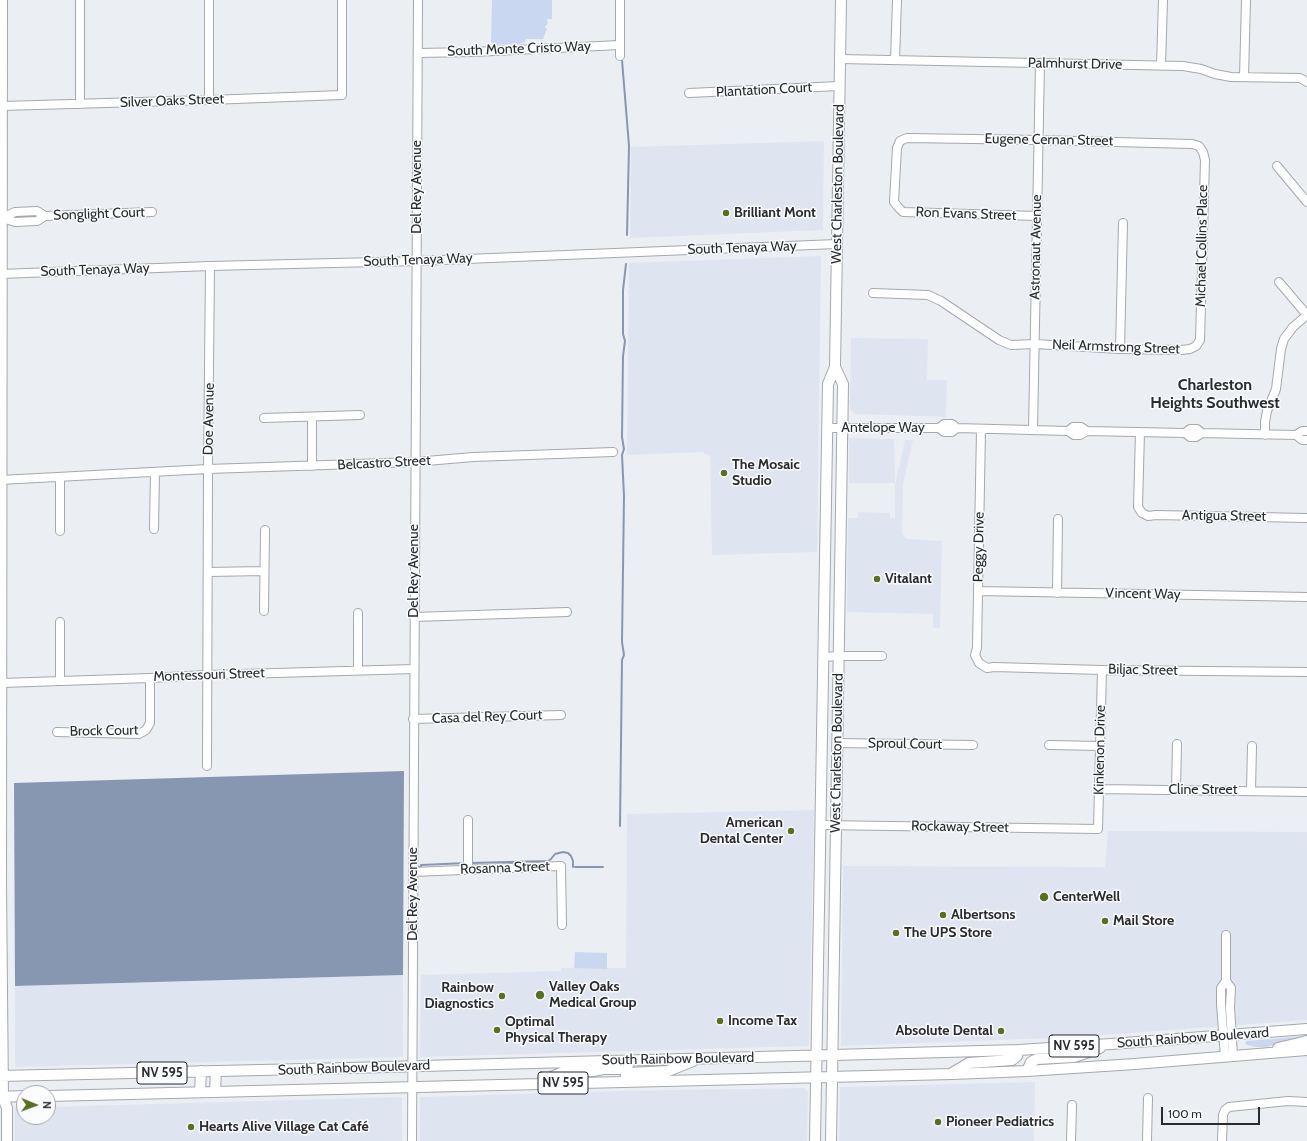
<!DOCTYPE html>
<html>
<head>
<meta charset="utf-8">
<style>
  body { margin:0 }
  #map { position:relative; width:1307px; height:1141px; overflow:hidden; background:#ebeff4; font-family:Cabin,sans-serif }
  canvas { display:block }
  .north { position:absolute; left:16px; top:1085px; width:40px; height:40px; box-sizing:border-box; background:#fafcff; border:1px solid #a6a8ab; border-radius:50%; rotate:91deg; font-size:11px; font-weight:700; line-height:16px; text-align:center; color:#292b2d }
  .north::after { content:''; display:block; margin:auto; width:14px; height:18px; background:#597021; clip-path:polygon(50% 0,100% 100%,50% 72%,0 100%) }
  .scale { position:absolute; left:1161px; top:1107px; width:99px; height:18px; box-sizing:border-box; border:2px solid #292b2d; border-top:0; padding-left:5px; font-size:12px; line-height:14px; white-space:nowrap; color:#292b2d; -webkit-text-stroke:3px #fafcff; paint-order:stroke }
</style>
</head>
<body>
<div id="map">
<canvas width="1307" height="1141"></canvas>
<div class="north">N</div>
<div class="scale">100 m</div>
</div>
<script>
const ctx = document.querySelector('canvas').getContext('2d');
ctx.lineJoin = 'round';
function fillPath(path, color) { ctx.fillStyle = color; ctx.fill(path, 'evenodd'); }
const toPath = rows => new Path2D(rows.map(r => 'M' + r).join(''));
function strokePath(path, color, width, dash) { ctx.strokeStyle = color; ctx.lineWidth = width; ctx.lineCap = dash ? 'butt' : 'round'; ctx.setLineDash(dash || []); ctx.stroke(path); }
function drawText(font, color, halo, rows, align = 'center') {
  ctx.font = font + ' Cabin,sans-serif'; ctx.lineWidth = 3; ctx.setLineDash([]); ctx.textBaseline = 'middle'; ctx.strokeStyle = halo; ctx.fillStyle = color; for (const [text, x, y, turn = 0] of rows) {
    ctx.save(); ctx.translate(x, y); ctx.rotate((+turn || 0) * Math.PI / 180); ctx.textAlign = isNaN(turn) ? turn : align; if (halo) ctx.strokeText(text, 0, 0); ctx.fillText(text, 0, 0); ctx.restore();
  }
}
const built = toPath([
  [824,141,823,230,630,238,631,147],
  [821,256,817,552,712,555,710,455,704,454,703,452,627,455,629,263],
  [851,338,928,339,927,380,947,380,946,417,856,414,853,413,850,409],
  [849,438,894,439,895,483,849,483],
  [905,440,913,440,903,484,902,534,907,539,942,541,940,627,939,628,933,628,933,614,847,612,848,518,858,518,858,512,890,513,890,518,895,518,895,485],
  [814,810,809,1046,420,1057,421,975,560,971,561,970,561,968,626,968,627,814],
  [1108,831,1307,832,1307,1020,1077,1037,841,1046,843,866,1105,867],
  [403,975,403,1057,15,1067,15,986],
  [1035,1082,1034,1141,839,1141,840,1087],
  [804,1088,808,1092,807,1141,420,1141,420,1097,616,1091],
  [402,1097,402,1141,15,1141,15,1107,24,1107,24,1117,48,1117,48,1107]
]);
const green = toPath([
  [492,0,552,0,552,19,547,19,548,23,545,27,547,29,543,39,526,39,525,42,519,44,493,45,491,42],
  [575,952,607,953,607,969,574,968],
  [1307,1036,1266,1047,1256,1047,1247,1045,1245,1043,1246,1041]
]);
const water = toPath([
  [404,771,403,975,15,986,14,783]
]);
const stream = toPath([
  [622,60,629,146,627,235],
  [620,826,622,660,624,655,622,642,624,496,622,455,624,449,622,437,623,356,625,341,623,334,623,290,626,264],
  [471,863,548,861,551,859,555,854,563,852,568,853,571,856,573,861,573,867],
  [418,867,421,867,421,865,467,863],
  [575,867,603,867]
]);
const minor = toPath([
  [418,53,473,52,620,45],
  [620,56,620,0],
  [840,59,1183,66,1201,69,1215,74,1231,77,1300,78,1307,82],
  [895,60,897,0],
  [1161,66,1163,0],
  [1244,77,1246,0],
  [689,93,839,86],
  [209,100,209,0],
  [80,104,80,0],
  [2,106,209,100,342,95,342,0],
  [1277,166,1307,202],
  [2,218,15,222,37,221,45,216,152,212],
  [2,218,15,212,37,211,45,216],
  [0,274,210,266,417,261,837,244],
  [1279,282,1307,315],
  [873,293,928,295,941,301,999,340,1011,345,1035,344,1120,349,1181,350,1190,349,1196,346,1200,340,1205,160,1203,152,1199,146,1192,144,1038,140,907,138,900,141,897,148,894,202,898,207,903,212,1037,216],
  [1120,349,1123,223],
  [312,417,312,466],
  [264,418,360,415],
  [827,428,939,428,944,424,952,424,957,428],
  [939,428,944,432,952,432,957,428,1068,431,1073,427,1081,427,1087,431,1185,433,1190,429,1197,429,1202,433],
  [981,429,977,648,975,655,979,663,987,668,994,667,1102,670,1307,672],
  [1033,430,1040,63],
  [1068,431,1074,435,1080,435,1087,431],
  [1140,432,1138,507,1142,513,1148,516,1156,515,1307,518],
  [1185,433,1190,437,1196,437,1202,433,1296,435,1302,440,1307,440],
  [1265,435,1265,422,1267,411,1276,389,1281,349,1284,339,1293,327,1307,315],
  [1296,435,1302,431,1307,431],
  [60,477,60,531],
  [0,480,208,469,415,462,473,457,613,452],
  [154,529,155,472],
  [208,572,264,571],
  [978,591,1307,597],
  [1057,593,1058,519],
  [264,611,265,530],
  [414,617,567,612],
  [60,622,60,680],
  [824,657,838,656,882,656],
  [358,670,358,613],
  [2,683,150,678,207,675,414,669],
  [413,719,561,715],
  [57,732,139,734,146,730,150,723,150,678],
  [837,743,973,745],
  [1049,745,1100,746],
  [207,766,208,469,210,266],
  [1099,789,1307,792],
  [1176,790,1177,744],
  [1251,791,1252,746],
  [821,825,1098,829,1102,670],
  [468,870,468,820],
  [413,872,561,866,562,925],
  [1226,981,1231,988,1230,1007,1233,1056],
  [1225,1057,1221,1004,1221,988,1226,981,1226,935],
  [412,1141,418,0],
  [1071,1141,1072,1105],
  [1147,1141,1148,1098],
  [1222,1141,1223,1115,1225,1110,1229,1107,1288,1101,1307,1102]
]);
const major = toPath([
  [2,0,1,885,3,1097,7,1108,7,1141],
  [1278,1048,1307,1041],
  [1027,1071,1031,1062,1037,1059,1074,1057,1100,1048],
  [952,1073,969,1063,1012,1060,1017,1056,1019,1050],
  [0,1076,348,1068,1019,1050,1111,1044,1307,1029],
  [542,1081,563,1072,593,1071,603,1069,622,1069,628,1065,629,1060],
  [625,1081,626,1075,629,1073,668,1071,693,1061],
  [200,1092,201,1071],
  [215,1092,216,1071],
  [48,1096,952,1074,1027,1071,1135,1064,1307,1050],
  [0,1097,24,1096],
  [815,1141,828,384,835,367,841,0],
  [831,1141,843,384,835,367]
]);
const markers = [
  [726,213,4,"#597021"],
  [724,473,4,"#597021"],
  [877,579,4,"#597021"],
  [791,831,4,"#597021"],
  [1044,897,5,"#597021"],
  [943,915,4,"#597021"],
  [1105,921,4,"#597021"],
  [896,933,4,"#597021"],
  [540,995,5,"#597021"],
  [502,996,4,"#597021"],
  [720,1021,4,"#597021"],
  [497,1030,4,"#597021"],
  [1001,1031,4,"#597021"],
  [938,1122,4,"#597021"],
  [191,1127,4,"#597021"]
];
const shields = [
  [1074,1046,50],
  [162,1073,50],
  [563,1083,50]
];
const shieldNames = [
  ["NV 595",1074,1046],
  ["NV 595",162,1073],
  ["NV 595",563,1083]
];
const streetNames = [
  ["South Monte Cristo Way",519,49,-2],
  ["Palmhurst Drive",1075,64,1],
  ["Plantation Court",764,90,-3],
  ["Silver Oaks Street",172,101,-2],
  ["Eugene Cernan Street",1049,140,1],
  ["West Charleston Boulevard",838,184,-89],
  ["Del Rey Avenue",417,187,-90],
  ["Songlight Court",99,214,-2],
  ["Ron Evans Street",966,214,2],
  ["Michael Collins Place",1202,246,-89],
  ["Astronaut Avenue",1036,247,-89],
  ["South Tenaya Way",742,248,-2],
  ["South Tenaya Way",418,260,-2],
  ["South Tenaya Way",95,270,-2],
  ["Neil Armstrong Street",1116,347,2],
  ["Doe Avenue",209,419,-89],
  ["Antelope Way",883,428],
  ["Belcastro Street",384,463,-3],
  ["Antigua Street",1224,516,1],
  ["Peggy Drive",979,547,-89],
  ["Del Rey Avenue",414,571,-90],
  ["Vincent Way",1143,594,1],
  ["Biljac Street",1143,670,1],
  ["Montessouri Street",209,675,-2],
  ["Casa del Rey Court",487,717,-2],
  ["Brock Court",104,731,-1],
  ["Sproul Court",905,744,1],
  ["Kinkenon Drive",1100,750,-89],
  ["West Charleston Boulevard",837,753,-89],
  ["Cline Street",1203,790],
  ["Rockaway Street",960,827,1],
  ["Rosanna Street",505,868,-2],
  ["Del Rey Avenue",413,894,-90],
  ["South Rainbow Boulevard",1193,1038,-4],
  ["South Rainbow Boulevard",678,1059,-1],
  ["South Rainbow Boulevard",354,1068,-2]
];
const poiNames = [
  ["Brilliant Mont",734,213],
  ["The Mosaic",732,465],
  ["Studio",732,481],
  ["Vitalant",885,579],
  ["American",783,823,"right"],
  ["Dental Center",783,839,"right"],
  ["CenterWell",1053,897],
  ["Albertsons",951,915],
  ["Mail Store",1113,921],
  ["The UPS Store",904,933],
  ["Valley Oaks",549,987],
  ["Medical Group",549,1003],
  ["Rainbow",494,988,"right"],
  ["Diagnostics",494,1004,"right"],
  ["Income Tax",728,1021],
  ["Optimal",505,1022],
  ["Physical Therapy",505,1038],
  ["Absolute Dental",993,1031,"right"],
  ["Pioneer Pediatrics",946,1122],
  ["Hearts Alive Village Cat Café",199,1127]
];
const quarterNames = [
  ["Charleston",1215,385],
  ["Heights Southwest",1215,403]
];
fillPath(built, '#dee5f1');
fillPath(green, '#c9d8f0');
fillPath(water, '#8897b1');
strokePath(stream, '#8897b1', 2);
strokePath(minor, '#a5a8ad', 10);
strokePath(major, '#a5a8ad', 12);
strokePath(minor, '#fff', 8);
strokePath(major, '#fff', 10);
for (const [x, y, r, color] of markers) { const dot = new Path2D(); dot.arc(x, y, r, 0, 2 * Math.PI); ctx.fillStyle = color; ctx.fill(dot); strokePath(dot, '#fafcff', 1.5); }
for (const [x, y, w] of shields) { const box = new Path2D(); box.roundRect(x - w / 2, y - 11, w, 22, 3); ctx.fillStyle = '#fafcff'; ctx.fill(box); strokePath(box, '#292b2d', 1); }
drawText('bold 13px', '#292b2d', null, shieldNames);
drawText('14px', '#292b2d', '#fafcff', streetNames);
drawText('bold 14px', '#292b2d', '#fafcff', poiNames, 'left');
drawText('bold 16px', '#2a2c30', '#fafcff', quarterNames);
</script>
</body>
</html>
